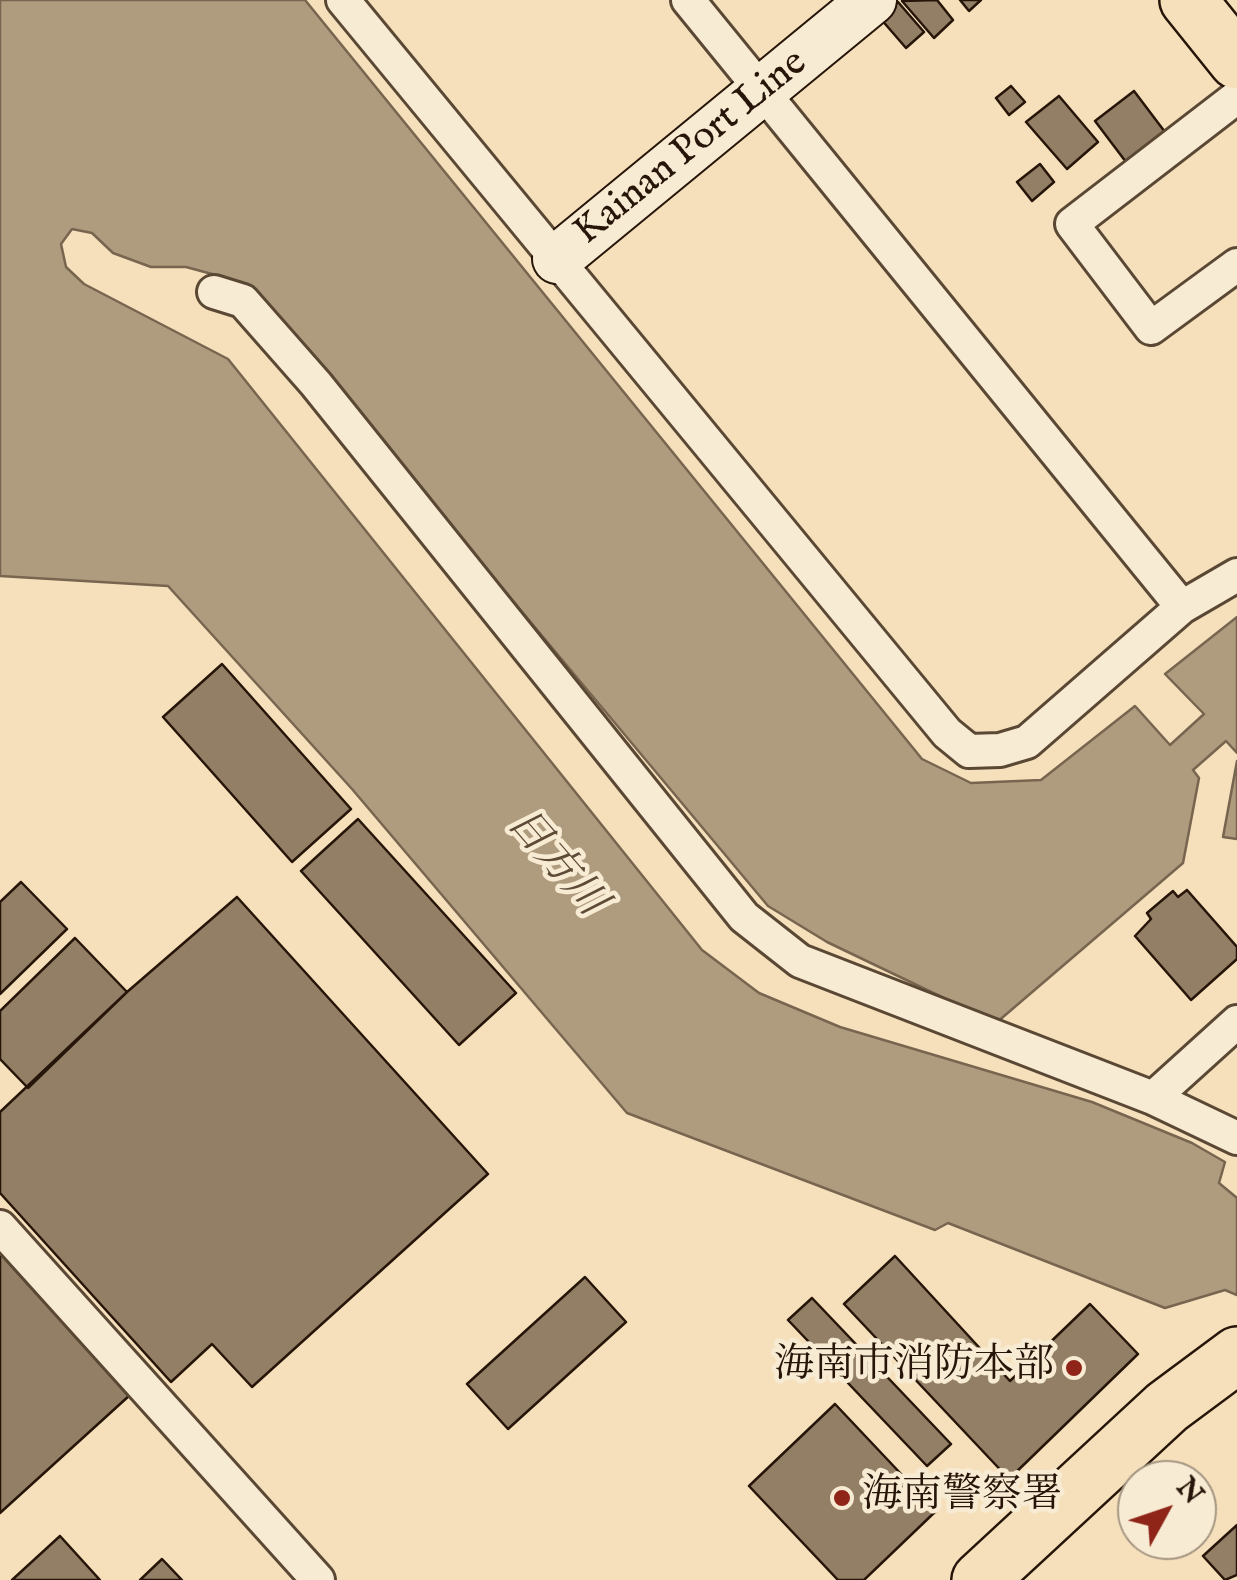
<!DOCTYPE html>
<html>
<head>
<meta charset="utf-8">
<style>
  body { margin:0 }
  #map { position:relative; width:1237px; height:1580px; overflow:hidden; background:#f5e0bb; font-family:"IM FELL English",serif }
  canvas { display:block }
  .north { position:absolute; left:1117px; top:1460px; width:100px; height:100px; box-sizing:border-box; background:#f8ebd3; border:2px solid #a49582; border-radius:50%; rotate:50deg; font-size:28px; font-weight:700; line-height:40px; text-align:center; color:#261508 }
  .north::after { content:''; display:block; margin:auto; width:35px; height:45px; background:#8f2418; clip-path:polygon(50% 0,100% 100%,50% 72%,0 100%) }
</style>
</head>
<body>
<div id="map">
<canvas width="1237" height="1580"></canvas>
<div class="north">N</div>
</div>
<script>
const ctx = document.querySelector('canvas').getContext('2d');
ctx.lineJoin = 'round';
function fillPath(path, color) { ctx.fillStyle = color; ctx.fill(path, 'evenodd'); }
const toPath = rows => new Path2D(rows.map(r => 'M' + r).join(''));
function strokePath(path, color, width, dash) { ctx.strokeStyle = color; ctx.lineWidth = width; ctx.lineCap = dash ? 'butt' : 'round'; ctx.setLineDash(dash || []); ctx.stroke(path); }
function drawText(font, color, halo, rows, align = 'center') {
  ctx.font = font + ' "IM FELL English","Noto Serif JP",serif'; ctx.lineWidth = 9; ctx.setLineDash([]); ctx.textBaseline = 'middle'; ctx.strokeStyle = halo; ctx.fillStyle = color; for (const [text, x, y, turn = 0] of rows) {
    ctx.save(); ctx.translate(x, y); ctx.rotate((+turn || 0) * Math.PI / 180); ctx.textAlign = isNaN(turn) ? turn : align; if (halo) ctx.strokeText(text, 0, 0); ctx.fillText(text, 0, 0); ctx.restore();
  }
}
const water = toPath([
  [0,0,305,0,922,759,971,783,1041,780,1135,706,1170,745,1204,714,1165,674,1237,617,1237,753,1226,741,1193,770,1199,778,1183,863,996,1023,827,942,768,906,262,301,223,277,186,267,151,267,113,253,92,233,72,229,61,244,66,267,84,284,228,359,702,950,759,993,840,1027,1092,1102,1192,1143,1225,1162,1219,1183,1237,1198,1237,1295,1225,1290,1165,1308,948,1223,935,1230,627,1113,352,789,168,586,0,576,0,0],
  [1237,761,1237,839,1223,837,1237,761]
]);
const building = toPath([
  [937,0,953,20,934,38,902,1,937,0],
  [960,0,981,0,969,11,960,0],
  [898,2,924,32,906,48,880,18,898,2],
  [1011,86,1025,102,1009,115,996,98,1011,86],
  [1134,91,1165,132,1126,162,1095,121,1134,91],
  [1059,96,1098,142,1067,169,1026,122,1059,96],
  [1040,164,1054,182,1032,201,1017,182,1040,164],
  [222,664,351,809,292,862,163,717,222,664],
  [358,819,516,993,459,1045,301,871,358,819],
  [21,882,67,929,0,994,0,902,21,882],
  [1187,890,1237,947,1237,959,1191,1000,1135,936,1151,919,1147,913,1173,891,1178,897,1187,890],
  [237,897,488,1174,252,1387,212,1344,171,1382,0,1193,0,1112,127,992,237,897],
  [75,938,127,992,28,1088,0,1059,0,1011,75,938],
  [0,1253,130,1395,0,1513,0,1253],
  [895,1256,1010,1381,1090,1304,1138,1354,1009,1479,844,1304,895,1256],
  [585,1277,626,1322,508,1429,467,1384,585,1277],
  [812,1298,951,1444,927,1466,788,1320,812,1298],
  [835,1404,936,1511,864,1580,838,1580,749,1486,835,1404],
  [1237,1525,1237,1575,1225,1580,1203,1556,1237,1525],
  [60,1536,100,1580,12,1580,60,1536],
  [162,1559,182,1580,140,1580,162,1559]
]);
const street = toPath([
  [343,0,947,733,969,751,1000,750,1027,742,1182,607,1237,575],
  [688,0,1182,607],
  [1237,97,1072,224,1151,328,1237,265],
  [214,292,243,301,316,384,744,917,800,961,1153,1098,1237,1138],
  [1153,1098,1237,1022],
  [0,1227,318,1580]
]);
const secondary = toPath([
  [557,259,872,0]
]);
const highway = toPath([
  [1188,0,1237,61],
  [980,1580,1167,1407,1237,1355]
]);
const markers = [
  [1074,1368,10,"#8f2418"],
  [842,1498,10,"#8f2418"]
];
const streetNames = [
  ["Kainan Port Line",692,149,-39]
];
const poiNames = [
  ["海南市消防本部",1054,1368],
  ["海南警察署",862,1498,"left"]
];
const waterNames = [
  ["日方川",554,864,49]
];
fillPath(water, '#af9b7e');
strokePath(water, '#78654f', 2.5);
fillPath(building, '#927f65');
strokePath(building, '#261508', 2.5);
strokePath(street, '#5a4835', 38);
strokePath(secondary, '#261508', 52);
strokePath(highway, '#261508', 60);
strokePath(street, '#f8ebd3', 32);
strokePath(secondary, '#f8ebd3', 48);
strokePath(highway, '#f5e0bb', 55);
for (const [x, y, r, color] of markers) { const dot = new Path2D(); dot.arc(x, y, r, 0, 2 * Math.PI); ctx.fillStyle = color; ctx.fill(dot); strokePath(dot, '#f8ebd3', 4); }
drawText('40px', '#261508', '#f8ebd3', streetNames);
drawText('40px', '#261508', '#f8ebd3', poiNames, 'right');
drawText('italic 42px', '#5d4b37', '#f8ebd3', waterNames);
</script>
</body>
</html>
